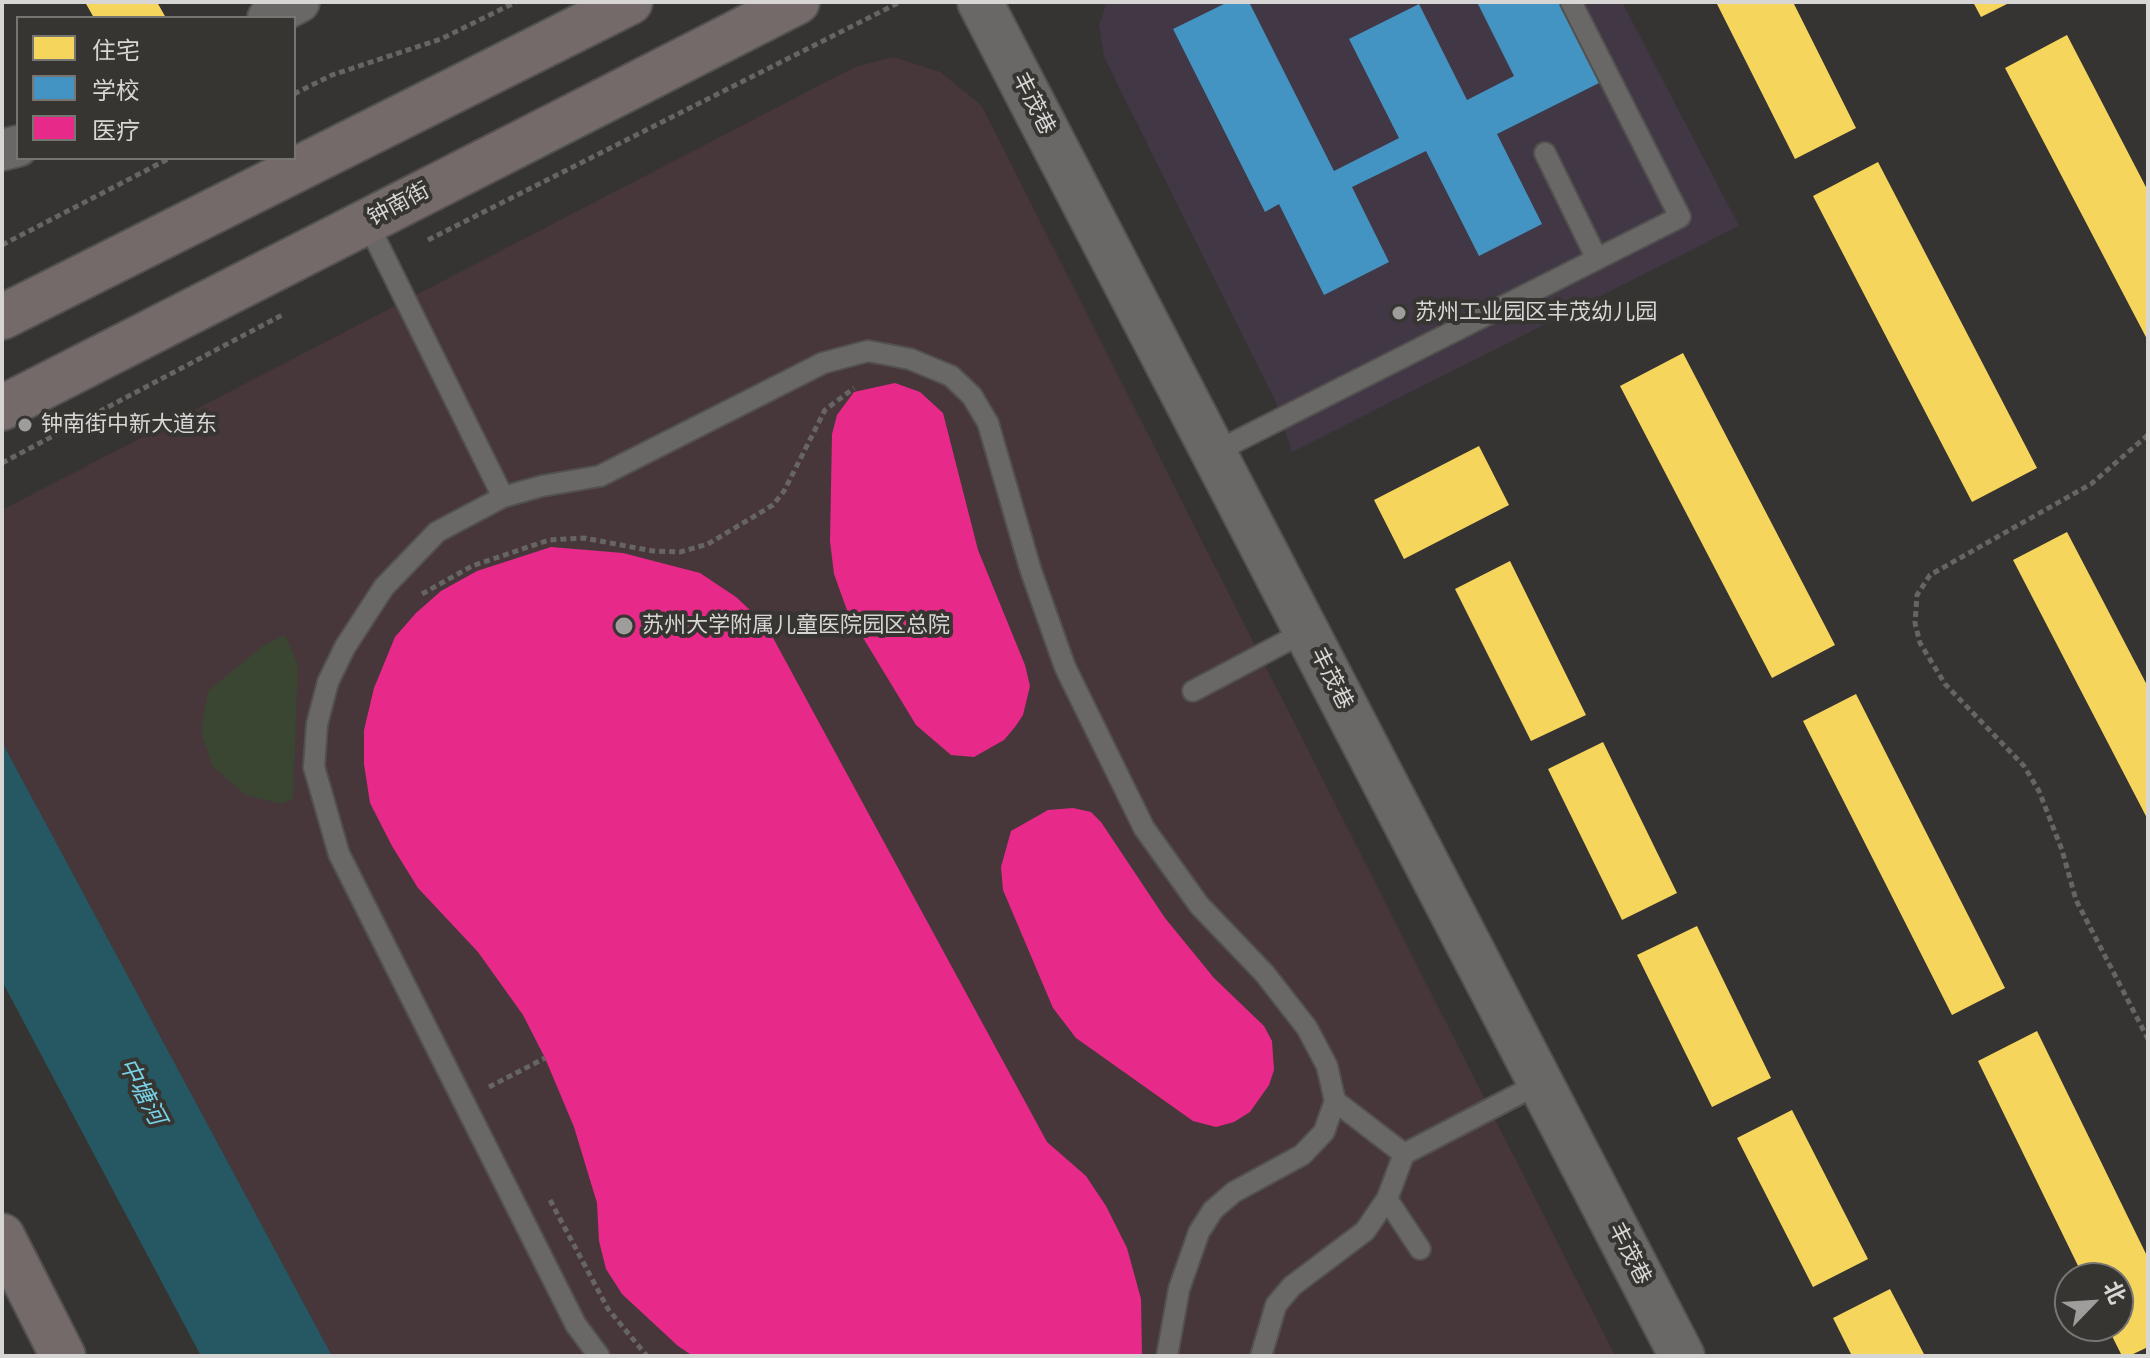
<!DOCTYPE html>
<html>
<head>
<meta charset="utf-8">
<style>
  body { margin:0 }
  #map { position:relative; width:2150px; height:1358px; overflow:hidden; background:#363432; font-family:Signika,"Noto Sans SC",sans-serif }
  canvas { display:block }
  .frame { position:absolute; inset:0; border:4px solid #d7d6d4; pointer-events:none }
  .legend { position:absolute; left:16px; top:16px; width:280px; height:144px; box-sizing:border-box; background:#373531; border:2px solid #777572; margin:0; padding:10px 14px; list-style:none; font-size:24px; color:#d7d6d4 }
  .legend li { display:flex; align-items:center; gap:16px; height:40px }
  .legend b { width:40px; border:2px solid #777572 }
  .north { position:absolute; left:2054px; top:1262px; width:80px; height:80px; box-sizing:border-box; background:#373531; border:2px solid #777572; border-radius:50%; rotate:65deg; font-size:22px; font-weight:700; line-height:32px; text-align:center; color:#d7d6d4 }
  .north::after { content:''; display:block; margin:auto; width:28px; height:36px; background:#9f9d9b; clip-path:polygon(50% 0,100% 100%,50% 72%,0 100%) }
</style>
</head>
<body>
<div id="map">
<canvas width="2150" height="1358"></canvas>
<div class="frame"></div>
<ul class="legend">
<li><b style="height:22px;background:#f6d55c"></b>住宅</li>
<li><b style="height:22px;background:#4393c3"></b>学校</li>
<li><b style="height:22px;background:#e7298a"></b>医疗</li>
</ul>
<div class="north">北</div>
</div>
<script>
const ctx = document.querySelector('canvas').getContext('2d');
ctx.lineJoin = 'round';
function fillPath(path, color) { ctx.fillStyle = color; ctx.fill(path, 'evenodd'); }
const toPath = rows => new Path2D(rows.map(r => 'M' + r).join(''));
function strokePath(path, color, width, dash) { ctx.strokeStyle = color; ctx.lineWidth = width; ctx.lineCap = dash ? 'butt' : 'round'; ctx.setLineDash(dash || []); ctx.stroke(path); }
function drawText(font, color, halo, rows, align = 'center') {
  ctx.font = font + ' Signika,"Noto Sans SC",sans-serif'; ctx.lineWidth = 8; ctx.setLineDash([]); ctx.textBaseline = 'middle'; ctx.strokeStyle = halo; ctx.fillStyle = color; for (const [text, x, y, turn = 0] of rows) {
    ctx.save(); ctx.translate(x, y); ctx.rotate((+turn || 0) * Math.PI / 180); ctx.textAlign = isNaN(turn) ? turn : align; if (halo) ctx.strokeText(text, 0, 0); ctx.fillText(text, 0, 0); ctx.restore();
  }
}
const education = toPath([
  [1107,2,1622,2,1739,226,1292,452,1275,400,1104,57,1099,25]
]);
const medical = toPath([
  [893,57,940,72,981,105,1615,1356,332,1356,2,742,2,510,855,67]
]);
const green = toPath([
  [285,635,298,665,293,799,281,804,246,795,213,767,201,732,208,691,264,645]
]);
const water = toPath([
  [2,742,332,1356,201,1356,2,981]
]);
const homes = toPath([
  [85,2,157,2,166,18,94,18],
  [1716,2,1793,2,1856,128,1795,159],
  [1973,2,2011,2,1981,17],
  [2067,35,2148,191,2148,341,2005,68],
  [1878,162,2037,468,1972,502,1813,196],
  [1683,353,1835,645,1772,678,1620,386],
  [1479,446,1509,505,1404,559,1374,500],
  [2067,532,2148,687,2148,820,2013,560],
  [1510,561,1586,715,1531,741,1455,589],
  [1856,694,2005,988,1952,1015,1803,721],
  [1603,742,1677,893,1622,920,1548,769],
  [1697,926,1771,1078,1712,1107,1637,955],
  [2037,1031,2148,1258,2148,1347,2129,1356,2122,1356,2107,1326,2118,1326,2118,1278,2084,1278,1978,1061],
  [1792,1110,1868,1259,1813,1287,1737,1138],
  [1890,1289,1925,1356,1852,1356,1833,1318]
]);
const schools = toPath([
  [1228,2,1249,2,1334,171,1399,138,1349,39,1419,4,1467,100,1514,76,1477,2,1561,2,1601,82,1497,134,1542,224,1479,256,1426,151,1352,187,1389,262,1324,295,1279,204,1265,212,1173,29]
]);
const health = toPath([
  [895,383,920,392,943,413,978,550,1025,665,1030,686,1023,715,1015,727,1004,740,974,757,951,755,916,725,848,613,834,574,830,541,832,434,837,415,854,392],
  [551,547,623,553,700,573,736,597,766,625,1047,1142,1086,1176,1106,1206,1127,1248,1141,1299,1142,1356,693,1356,678,1346,622,1294,606,1269,599,1241,597,1203,574,1127,545,1058,523,1015,478,952,418,888,392,846,370,803,364,764,364,730,374,688,395,637,416,613,441,591,477,571],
  [1073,808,1091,812,1101,822,1165,918,1214,978,1264,1026,1272,1041,1274,1070,1269,1085,1250,1112,1234,1122,1216,1127,1193,1121,1076,1038,1053,1008,1003,890,1001,867,1011,831,1048,810]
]);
const path = toPath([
  [294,94,332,75,441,39,516,2],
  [428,240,900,2],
  [2,245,170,158],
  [2148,435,2091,484,1930,575,1917,595,1915,623,1920,643,1945,684,2024,766,2039,791,2062,850,2076,900,2148,1039],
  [2,463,284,314],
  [422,594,472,566,549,540,584,538,653,551,680,552,708,544,773,505,784,491,825,410,854,388],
  [489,1087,545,1058],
  [550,1200,608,1309,647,1356]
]);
const service = toPath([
  [1545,153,1597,259],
  [367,222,503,497],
  [1213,453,1680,217,1571,2],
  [1193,691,1306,631],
  [1404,1154,1540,1083],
  [1387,1199,1420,1249],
  [599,1356,576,1325,339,854,314,767,317,724,328,682,345,647,384,587,437,532,503,497,542,486,600,476,823,363,868,351,910,359,951,376,972,396,988,423,1031,571,1065,667,1144,828,1199,905,1265,974,1307,1028,1327,1066,1335,1101,1324,1132,1302,1155,1234,1192,1213,1210,1199,1232,1179,1289,1167,1356],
  [1261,1356,1276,1305,1292,1286,1365,1231,1387,1199,1404,1154,1335,1101]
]);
const minor = toPath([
  [268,18,299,2],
  [2,150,18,146]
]);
const tertiary = toPath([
  [980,2,1682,1356]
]);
const primary = toPath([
  [2,317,630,2],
  [2,408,797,2],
  [2,1236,63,1356]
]);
const markers = [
  [1399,313,8,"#9f9d9b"],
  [25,425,8,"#9f9d9b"],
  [624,626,10,"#9f9d9b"]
];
const streetNames = [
  ["丰茂巷",1033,104,63],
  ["钟南街",399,205,-28],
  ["丰茂巷",1331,679,63],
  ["丰茂巷",1629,1254,63]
];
const poiNames = [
  ["苏州工业园区丰茂幼儿园",1415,313],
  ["钟南街中新大道东",41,425],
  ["苏州大学附属儿童医院园区总院",642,626]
];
const waterNames = [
  ["中塘河",141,1092,62]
];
fillPath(education, '#423744');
fillPath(medical, '#48373a');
fillPath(green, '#3a4532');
fillPath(water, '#265863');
fillPath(homes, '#f6d55c');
fillPath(schools, '#4393c3');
fillPath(health, '#e7298a');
strokePath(service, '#52514f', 24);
strokePath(minor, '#52514f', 44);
strokePath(tertiary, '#52514f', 48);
strokePath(primary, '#52514f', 48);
strokePath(path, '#666564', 5, [6, 4]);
strokePath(service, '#696866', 20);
strokePath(minor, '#696866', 40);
strokePath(tertiary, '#696866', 44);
strokePath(primary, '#746a69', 44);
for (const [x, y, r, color] of markers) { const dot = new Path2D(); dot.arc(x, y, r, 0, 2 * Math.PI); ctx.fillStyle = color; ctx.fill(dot); strokePath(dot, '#373531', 3); }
drawText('22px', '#d7d6d4', '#373531', streetNames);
drawText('22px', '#d7d6d4', '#373531', poiNames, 'left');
drawText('italic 24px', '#78d2e7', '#373531', waterNames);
</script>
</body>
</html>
